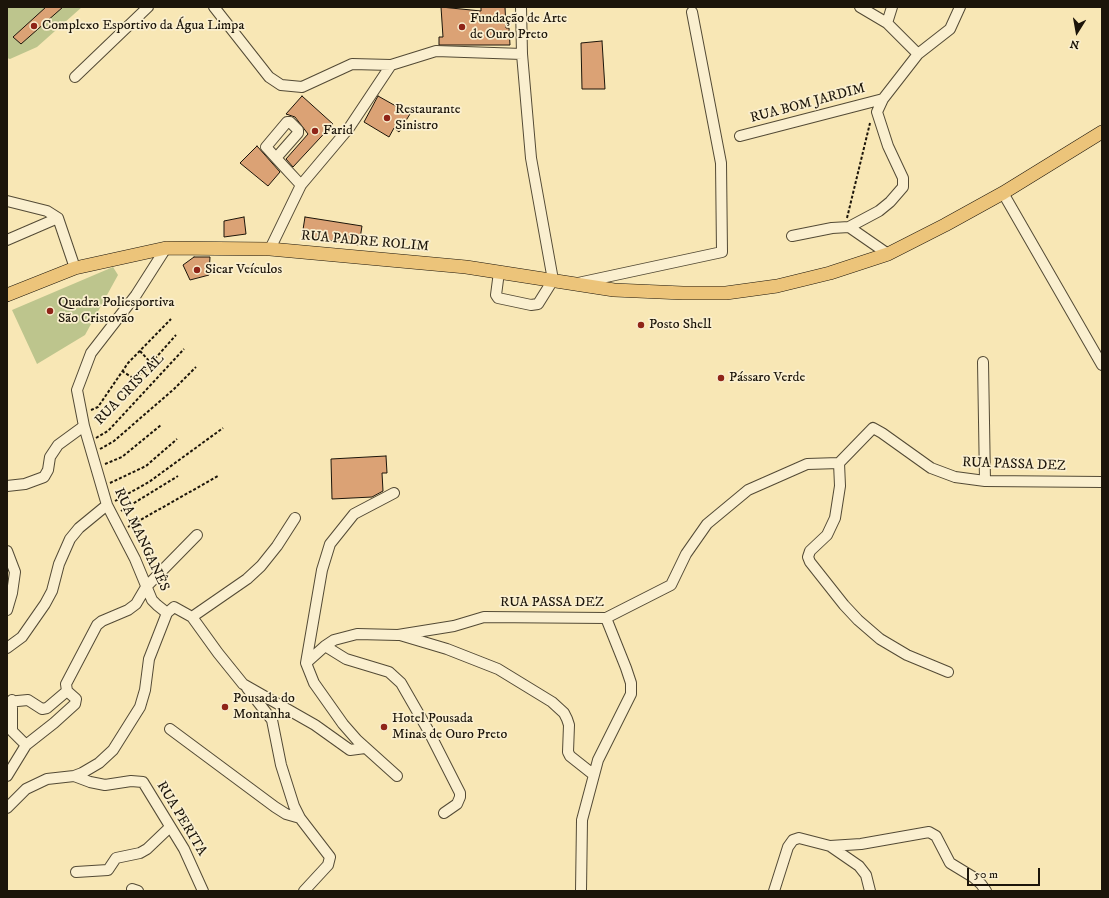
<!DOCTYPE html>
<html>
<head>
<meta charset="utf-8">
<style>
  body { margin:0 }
  #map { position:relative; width:1109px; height:898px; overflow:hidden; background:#f8e7b5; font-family:"IM FELL DW Pica",serif }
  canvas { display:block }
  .frame { position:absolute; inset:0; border:8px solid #1c150a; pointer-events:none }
  .north { position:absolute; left:1057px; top:12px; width:40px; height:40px; -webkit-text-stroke:3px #faefcf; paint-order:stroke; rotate:191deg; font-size:11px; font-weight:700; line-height:16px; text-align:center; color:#1c150a }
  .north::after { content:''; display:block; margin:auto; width:14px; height:18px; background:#1c150a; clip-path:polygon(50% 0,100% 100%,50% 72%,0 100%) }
  .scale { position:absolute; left:967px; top:868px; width:73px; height:18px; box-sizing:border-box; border:2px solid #1c150a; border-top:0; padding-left:5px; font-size:12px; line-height:14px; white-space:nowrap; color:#1c150a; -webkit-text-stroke:3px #faefcf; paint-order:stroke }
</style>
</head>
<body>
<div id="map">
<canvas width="1109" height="898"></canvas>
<div class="frame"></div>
<div class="north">N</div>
<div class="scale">50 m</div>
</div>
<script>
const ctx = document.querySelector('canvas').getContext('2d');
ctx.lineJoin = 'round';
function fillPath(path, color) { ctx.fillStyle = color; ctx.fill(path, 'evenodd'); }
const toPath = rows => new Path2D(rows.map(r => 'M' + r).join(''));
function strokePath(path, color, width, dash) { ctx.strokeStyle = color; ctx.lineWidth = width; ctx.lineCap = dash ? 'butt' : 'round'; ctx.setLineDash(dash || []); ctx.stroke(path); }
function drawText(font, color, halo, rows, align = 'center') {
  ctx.font = font + ' "IM FELL DW Pica",serif'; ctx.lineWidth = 3.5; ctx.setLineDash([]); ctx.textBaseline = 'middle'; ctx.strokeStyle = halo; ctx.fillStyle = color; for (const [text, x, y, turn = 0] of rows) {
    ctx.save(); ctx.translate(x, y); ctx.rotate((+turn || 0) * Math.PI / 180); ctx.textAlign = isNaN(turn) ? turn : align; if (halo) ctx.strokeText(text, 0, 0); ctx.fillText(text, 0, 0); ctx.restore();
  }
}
const green = toPath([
  [7,7,82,7,37,47,10,59,7,58],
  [113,267,118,275,85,335,37,364,12,310]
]);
const building = toPath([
  [46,7,63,7,21,44,13,37,46,7],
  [441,7,481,11,481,7,505,7,506,28,509,28,510,45,439,45,439,37,443,37,441,7],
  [602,41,605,89,582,89,581,43,602,41],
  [302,96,333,124,293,167,286,159,308,134,295,117,286,114,302,96],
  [378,96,410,114,399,132,394,128,389,137,364,122,378,96],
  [257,146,280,172,268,186,240,163,257,146],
  [244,217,246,234,224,237,224,221,244,217],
  [305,217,362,226,359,245,302,236,305,217],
  [194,257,210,257,209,275,190,280,183,265,194,257],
  [386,456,387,473,382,473,383,491,372,497,332,499,331,459,386,456]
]);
const path = toPath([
  [847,218,870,123],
  [140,351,151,363],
  [122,371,136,380,176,335],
  [91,410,98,407,128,363,171,319],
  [96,438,108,431,184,349],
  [100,449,114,441,174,389,196,367],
  [105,464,122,457,161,425],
  [110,483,146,466,177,439],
  [115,501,149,482,223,428],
  [121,511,178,476],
  [128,527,218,476]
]);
const minor = toPath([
  [214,7,269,77,281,85,302,87,352,64,391,65,436,51,522,54],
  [860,7,887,23,918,54,950,29,960,7],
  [887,23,892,7],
  [75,77,148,7],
  [740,136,883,99],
  [276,158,298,133,298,130,290,122,287,122,266,147,267,148,276,158,301,185],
  [1003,193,1102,365],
  [7,201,47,211,58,218,75,268],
  [849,227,879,211,890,202,903,187,903,178,888,146,877,112,883,99,918,54],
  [792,236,832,228,849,227,888,254],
  [7,240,58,218],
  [166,248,136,295,91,353,77,390,84,426,107,505,135,559,152,600,157,605,167,613,174,607,192,617,218,653,243,684,315,725,350,750,365,748],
  [270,249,301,185,349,128,391,65],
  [499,272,496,295,498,298,531,305,538,304,553,280,531,158,522,54,521,7],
  [578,283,722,252,721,163,692,12],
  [983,362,985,481],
  [839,463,840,486,835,518,827,535,810,551,808,557,810,562,844,605,858,620,880,639,907,655,948,672],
  [7,486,25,484,44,477,48,470,50,457,58,445,84,426],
  [394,493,354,514,330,544,322,570,306,663,314,683,343,724,357,740,397,776],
  [7,551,15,572,12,593,7,610],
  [192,617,247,579,261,566,277,546,295,518],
  [400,635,447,649,498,669,552,702,564,713,567,719,569,725,568,752,570,756,594,775],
  [325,646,346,659,389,672,401,683,428,730,460,793,460,797,457,804,444,813],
  [7,648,22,637,45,604,52,591,59,564,70,539,79,528,107,505],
  [306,663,325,646,334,640,357,634,398,635,454,626,484,617,606,618,671,585,686,554,707,524,748,490,807,464,839,463,873,428,882,433,931,468,955,477,985,481,1102,482],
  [247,688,272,720,281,765,294,806,300,818,330,857,328,865,304,891],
  [12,700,12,731,26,745],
  [7,702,28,700,42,709,47,708,67,691],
  [170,729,275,807,286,814,300,818],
  [7,776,26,745,54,723,75,704,76,699,67,691,66,684,97,625,102,621,128,610,136,604,146,587,197,535],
  [74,776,90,782,105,785,131,781,143,782,184,849,203,891],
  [7,808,26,789,47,779,74,776,82,773,99,763,113,750,140,707,145,690,149,659,167,613],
  [830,846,859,866,866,875,870,891],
  [76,872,108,870,116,858,140,853,147,849,169,828],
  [132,889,138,891],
  [581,891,582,820,598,760,631,694,631,683,626,668,606,618],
  [774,891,788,847,793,840,799,838,830,846,861,844,929,832,936,836,950,863,973,877,981,884,986,891]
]);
const major = toPath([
  [7,295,75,268,166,248,270,249,466,267,614,290,683,293,726,293,777,286,830,273,888,254,945,225,1003,193,1102,132]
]);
const markers = [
  [34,26,4,"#8f2418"],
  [462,27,4,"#8f2418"],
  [387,118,4,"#8f2418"],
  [315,131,4,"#8f2418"],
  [197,270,4,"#8f2418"],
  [50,311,4,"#8f2418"],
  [641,325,4,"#8f2418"],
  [721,378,4,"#8f2418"],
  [225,707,4,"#8f2418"],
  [384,727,4,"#8f2418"]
];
const poiNames = [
  ["Fundação de Arte",470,19],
  ["de Ouro Preto",470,35],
  ["Complexo Esportivo da Água Limpa",42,26],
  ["Restaurante",395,110],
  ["Sinistro",395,126],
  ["Farid",323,131],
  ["Sicar Veículos",205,270],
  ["Quadra Poliesportiva",58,303],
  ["São Cristovão",58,319],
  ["Posto Shell",649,325],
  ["Pássaro Verde",729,378],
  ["Pousada do",233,699],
  ["Montanha",233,715],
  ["Hotel Pousada",392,719],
  ["Minas de Ouro Preto",392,735]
];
const streetNames = [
  ["RUA BOM JARDIM",808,104,-15],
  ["RUA PADRE ROLIM",365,242,5],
  ["RUA CRISTAL",130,390,-46],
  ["RUA PASSA DEZ",1014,465,2],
  ["RUA MANGANÊS",141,540,65],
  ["RUA PASSA DEZ",552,603],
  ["RUA PERITA",181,819,59]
];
fillPath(green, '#bdc58d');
fillPath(building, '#dba275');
strokePath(building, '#1c150a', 1);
strokePath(minor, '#534a35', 12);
strokePath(major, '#1c150a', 14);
strokePath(path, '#1c150a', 2, [3, 2]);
strokePath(minor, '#faefcf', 10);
strokePath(major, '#ecc47a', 13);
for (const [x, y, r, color] of markers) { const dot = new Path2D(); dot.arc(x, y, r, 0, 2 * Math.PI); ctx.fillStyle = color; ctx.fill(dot); strokePath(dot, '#faefcf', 1.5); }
drawText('14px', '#1c150a', '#faefcf', poiNames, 'left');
drawText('14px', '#1c150a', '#faefcf', streetNames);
</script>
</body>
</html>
